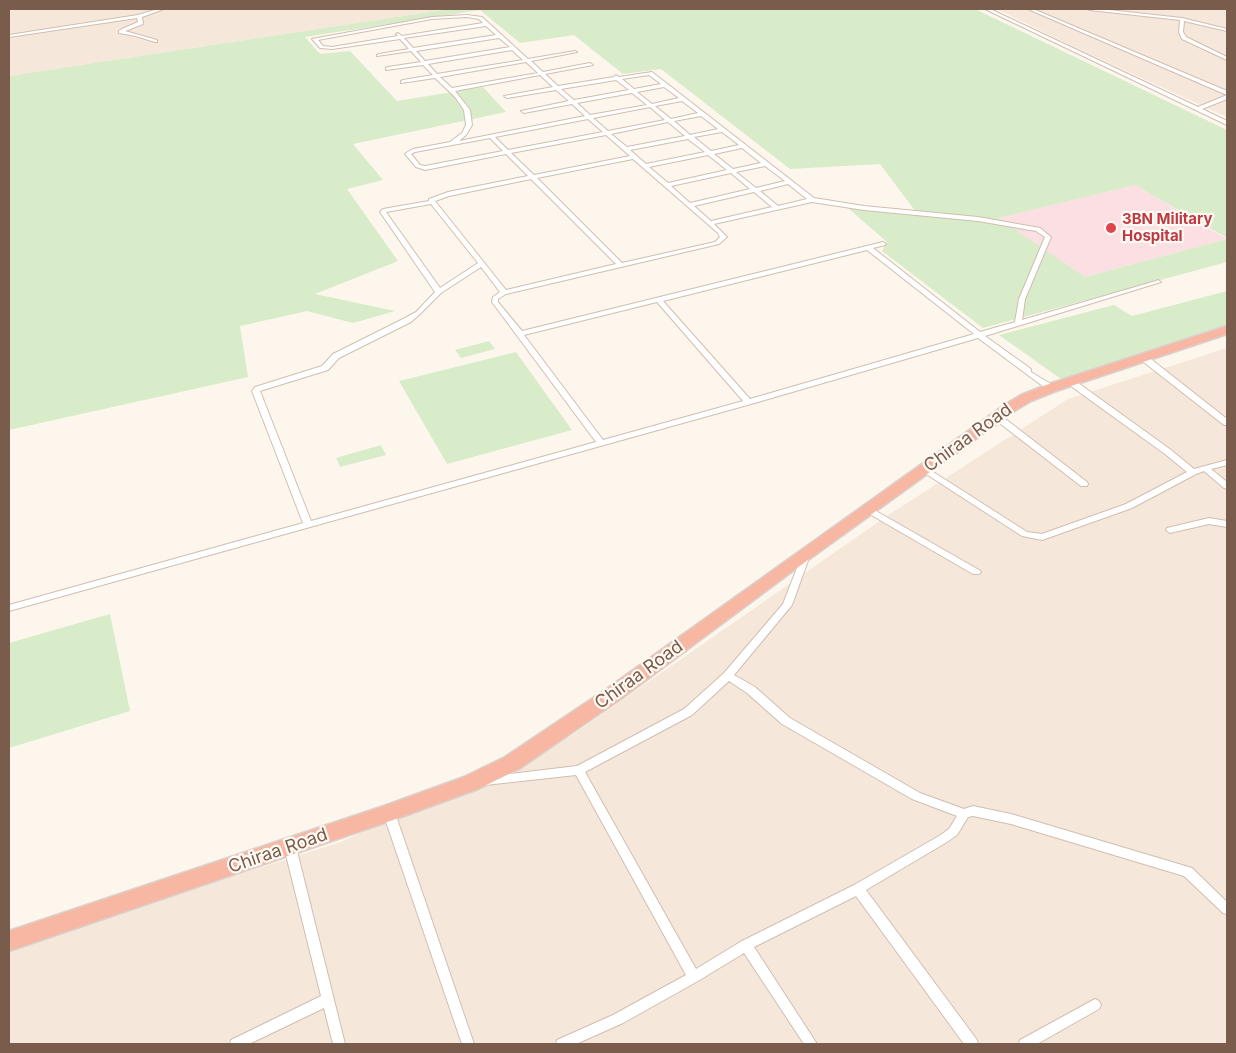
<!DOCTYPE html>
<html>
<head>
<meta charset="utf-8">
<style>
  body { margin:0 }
  #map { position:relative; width:1236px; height:1053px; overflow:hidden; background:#fdf6ec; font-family:Inter,sans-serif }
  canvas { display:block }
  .frame { position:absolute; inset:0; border:10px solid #7a5c4d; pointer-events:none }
</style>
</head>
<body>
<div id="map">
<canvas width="1236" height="1053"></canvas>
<div class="frame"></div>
</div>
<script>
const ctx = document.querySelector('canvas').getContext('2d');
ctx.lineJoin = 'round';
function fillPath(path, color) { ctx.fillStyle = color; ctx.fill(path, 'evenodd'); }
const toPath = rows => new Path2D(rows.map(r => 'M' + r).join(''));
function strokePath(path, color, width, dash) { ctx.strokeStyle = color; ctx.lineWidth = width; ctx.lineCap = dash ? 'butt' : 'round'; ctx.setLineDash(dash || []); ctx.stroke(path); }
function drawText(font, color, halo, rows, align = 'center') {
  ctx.font = font + ' Inter,sans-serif'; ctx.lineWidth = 4.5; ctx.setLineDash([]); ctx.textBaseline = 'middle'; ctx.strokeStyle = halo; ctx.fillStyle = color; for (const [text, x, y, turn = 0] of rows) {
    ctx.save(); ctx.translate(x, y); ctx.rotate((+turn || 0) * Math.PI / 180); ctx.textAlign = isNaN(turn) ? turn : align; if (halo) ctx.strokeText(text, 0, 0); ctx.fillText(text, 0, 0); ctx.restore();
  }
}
const residential = toPath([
  [9,9,449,9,9,76],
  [997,9,1227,9,1227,117,1076,48],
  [1227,348,1227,1044,9,1044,9,947,341,842,572,735,887,516,1068,399]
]);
const medical = toPath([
  [1135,185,1227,239,1085,277,997,218]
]);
const green = toPath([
  [449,9,975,9,1227,130,1227,238,1135,185,998,218,1085,277,1227,239,1227,262,983,328,882,251,887,242,848,208,916,212,880,164,790,169,661,69,623,74,574,35,520,43,480,10,305,37,320,54,350,51,397,101,483,87,506,112,353,144,383,180,347,189,398,261,315,294,395,311,353,323,307,311,240,326,248,377,9,430,9,76],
  [1227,291,1227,326,1061,379,999,335,1114,305,1132,316],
  [489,341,495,349,461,358,455,350],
  [516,352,572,430,447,464,399,381],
  [381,445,386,455,340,467,336,458],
  [110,614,130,711,9,748,9,643]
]);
const street = toPath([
  [158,9,164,9,142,17,143,24,125,31,157,40,157,42,155,42,136,36,119,33,119,31,122,29,138,22,137,18,9,37,9,35,138,15,158,9],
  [985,9,990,9,1198,107,1227,95,1227,99,1202,109,1227,121,1227,125,985,9],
  [1028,9,1033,9,1227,91,1227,95,1028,9],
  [1088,9,1100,9,1182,18,1227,29,1227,31,1184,21,1183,32,1186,37,1227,57,1227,60,1182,39,1179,32,1180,20,1090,10,1088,9],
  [467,15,482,17,528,59,575,51,577,52,531,61,543,72,590,63,593,65,545,74,558,86,614,77,616,75,619,77,652,72,814,198,864,206,978,217,1040,228,1051,237,1025,299,1022,320,1156,281,1158,280,1161,282,985,336,1031,369,1031,372,1054,386,1055,388,1054,390,1048,390,978,338,751,404,9,611,9,605,303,523,252,391,255,387,322,366,333,354,405,318,416,312,435,292,380,212,383,209,429,201,429,199,448,192,528,176,506,154,425,170,416,167,405,154,406,153,413,149,450,142,462,133,466,125,464,110,455,97,435,78,401,83,401,81,403,80,433,75,423,65,386,70,386,68,388,67,421,62,411,51,377,56,377,55,379,54,409,49,400,39,332,49,320,48,312,39,432,17,467,15],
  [467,17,479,19,483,23,402,36,398,33,396,34,398,36,332,47,323,46,318,40,432,19,467,17],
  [486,26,496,35,413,48,404,38,486,26],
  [499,38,510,47,425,61,416,51,499,38],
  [512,50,523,60,437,74,428,64,512,50],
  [526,62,538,73,452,88,440,77,526,62],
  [540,75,553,87,504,96,507,98,556,90,569,101,521,111,524,113,572,104,585,116,459,141,466,135,472,125,470,110,455,91,540,75],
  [649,75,661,84,634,89,622,79,649,75],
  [616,80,629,90,574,100,561,89,616,80],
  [664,87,679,98,652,104,637,92,664,87],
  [632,93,647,105,590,115,577,103,632,93],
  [682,101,698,113,671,119,655,106,682,101],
  [650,107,665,120,608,131,593,118,650,107],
  [701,116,718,129,690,135,674,121,701,116],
  [588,119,603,132,508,150,495,137,588,119],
  [668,122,685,136,627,147,611,134,668,122],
  [722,132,739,145,711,151,694,137,722,132],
  [606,135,630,156,534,175,511,153,606,135],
  [490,138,503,151,425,166,420,165,411,154,415,152,490,138],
  [688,139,705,152,646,164,630,150,688,139],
  [742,148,761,163,733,169,714,154,742,148],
  [708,155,727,170,668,183,649,167,708,155],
  [633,159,718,233,720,237,715,242,622,263,537,178,633,159],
  [765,166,785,181,756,188,736,172,765,166],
  [731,173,750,189,690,203,671,186,731,173],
  [531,179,616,264,506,290,435,201,449,196,531,179],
  [788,184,807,199,778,206,760,191,788,184],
  [754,192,772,207,711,221,694,206,754,192],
  [812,202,864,210,978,221,1036,231,1045,237,1019,299,1015,322,980,332,873,248,885,245,886,244,883,242,522,331,498,302,498,299,506,294,719,244,727,237,714,224,812,202],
  [431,204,478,263,440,288,386,212,431,204],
  [867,250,974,334,750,399,663,301,867,250],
  [481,267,500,292,493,297,492,302,596,442,311,521,260,391,328,370,339,358,411,322,420,314,441,293,481,267],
  [657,302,743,401,603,440,524,335,657,302],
  [1141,356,1147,356,1227,419,1227,425,1224,425,1141,360,1141,356],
  [1068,380,1074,380,1171,450,1194,469,1227,460,1227,465,1211,469,1227,482,1227,489,1224,488,1204,471,1196,474,1132,508,1042,540,1022,536,920,470,921,468,927,468,1027,532,1042,534,1126,504,1187,472,1165,454,1068,384,1067,382,1068,380],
  [993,414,999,414,1087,482,1088,484,1087,486,1081,486,993,418,992,416,993,414],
  [869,507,979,570,981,572,979,574,973,574,866,512,865,510,869,507],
  [1209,518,1227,521,1227,527,1209,524,1170,533,1166,530,1167,528,1209,518],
  [806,552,810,555,792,605,734,675,755,687,790,718,920,793,964,809,973,806,1011,814,1192,868,1227,902,1227,914,1223,913,1184,876,1011,824,973,816,968,817,957,835,947,842,866,890,977,1040,978,1044,964,1044,856,896,754,947,817,1044,804,1044,744,953,698,981,623,1023,576,1044,556,1044,557,1040,613,1015,686,975,576,775,485,785,481,784,480,781,481,778,485,777,577,766,684,709,724,673,783,604,802,555,806,552],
  [729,681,747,693,782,724,912,799,957,816,949,829,939,836,854,885,742,941,696,969,585,772,692,715,729,681],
  [389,808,393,810,395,813,474,1044,462,1044,383,813,385,810,389,808],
  [290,842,294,844,296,847,345,1044,333,1044,324,1008,249,1044,230,1044,231,1040,321,996,284,847,286,844,290,842],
  [1095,999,1099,1001,1101,1005,1099,1009,1037,1044,1019,1044,1020,1040,1095,999]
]);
const highway = toPath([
  [1227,326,1227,334,1056,391,1031,401,1016,410,790,573,622,698,519,769,478,789,396,819,9,951,9,931,384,806,464,777,505,757,608,688,1006,404,1021,395,1046,385,1227,326]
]);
const markers = [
  [1111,228,6,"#e0444e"]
];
const farHealthnames = [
  ["3BN Military",1122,219],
  ["Hospital",1122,236]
];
const streetNames = [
  ["Chiraa Road",968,438,-36],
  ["Chiraa Road",639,675,-36],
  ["Chiraa Road",278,851,-19]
];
fillPath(residential, '#f5e8da');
fillPath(medical, '#fbdfe3');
fillPath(green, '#d8ecc9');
strokePath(street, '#d1beb0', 2);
strokePath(highway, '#dad1cd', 3);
fillPath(street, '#fff');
fillPath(highway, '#f7b7a3');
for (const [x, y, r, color] of markers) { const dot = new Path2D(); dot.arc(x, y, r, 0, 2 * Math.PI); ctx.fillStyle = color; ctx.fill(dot); strokePath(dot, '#fffaf3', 2); }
drawText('bold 15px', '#be3a42', '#fffaf3', farHealthnames, 'left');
drawText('18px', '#7a5c4d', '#fffaf3', streetNames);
</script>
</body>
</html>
